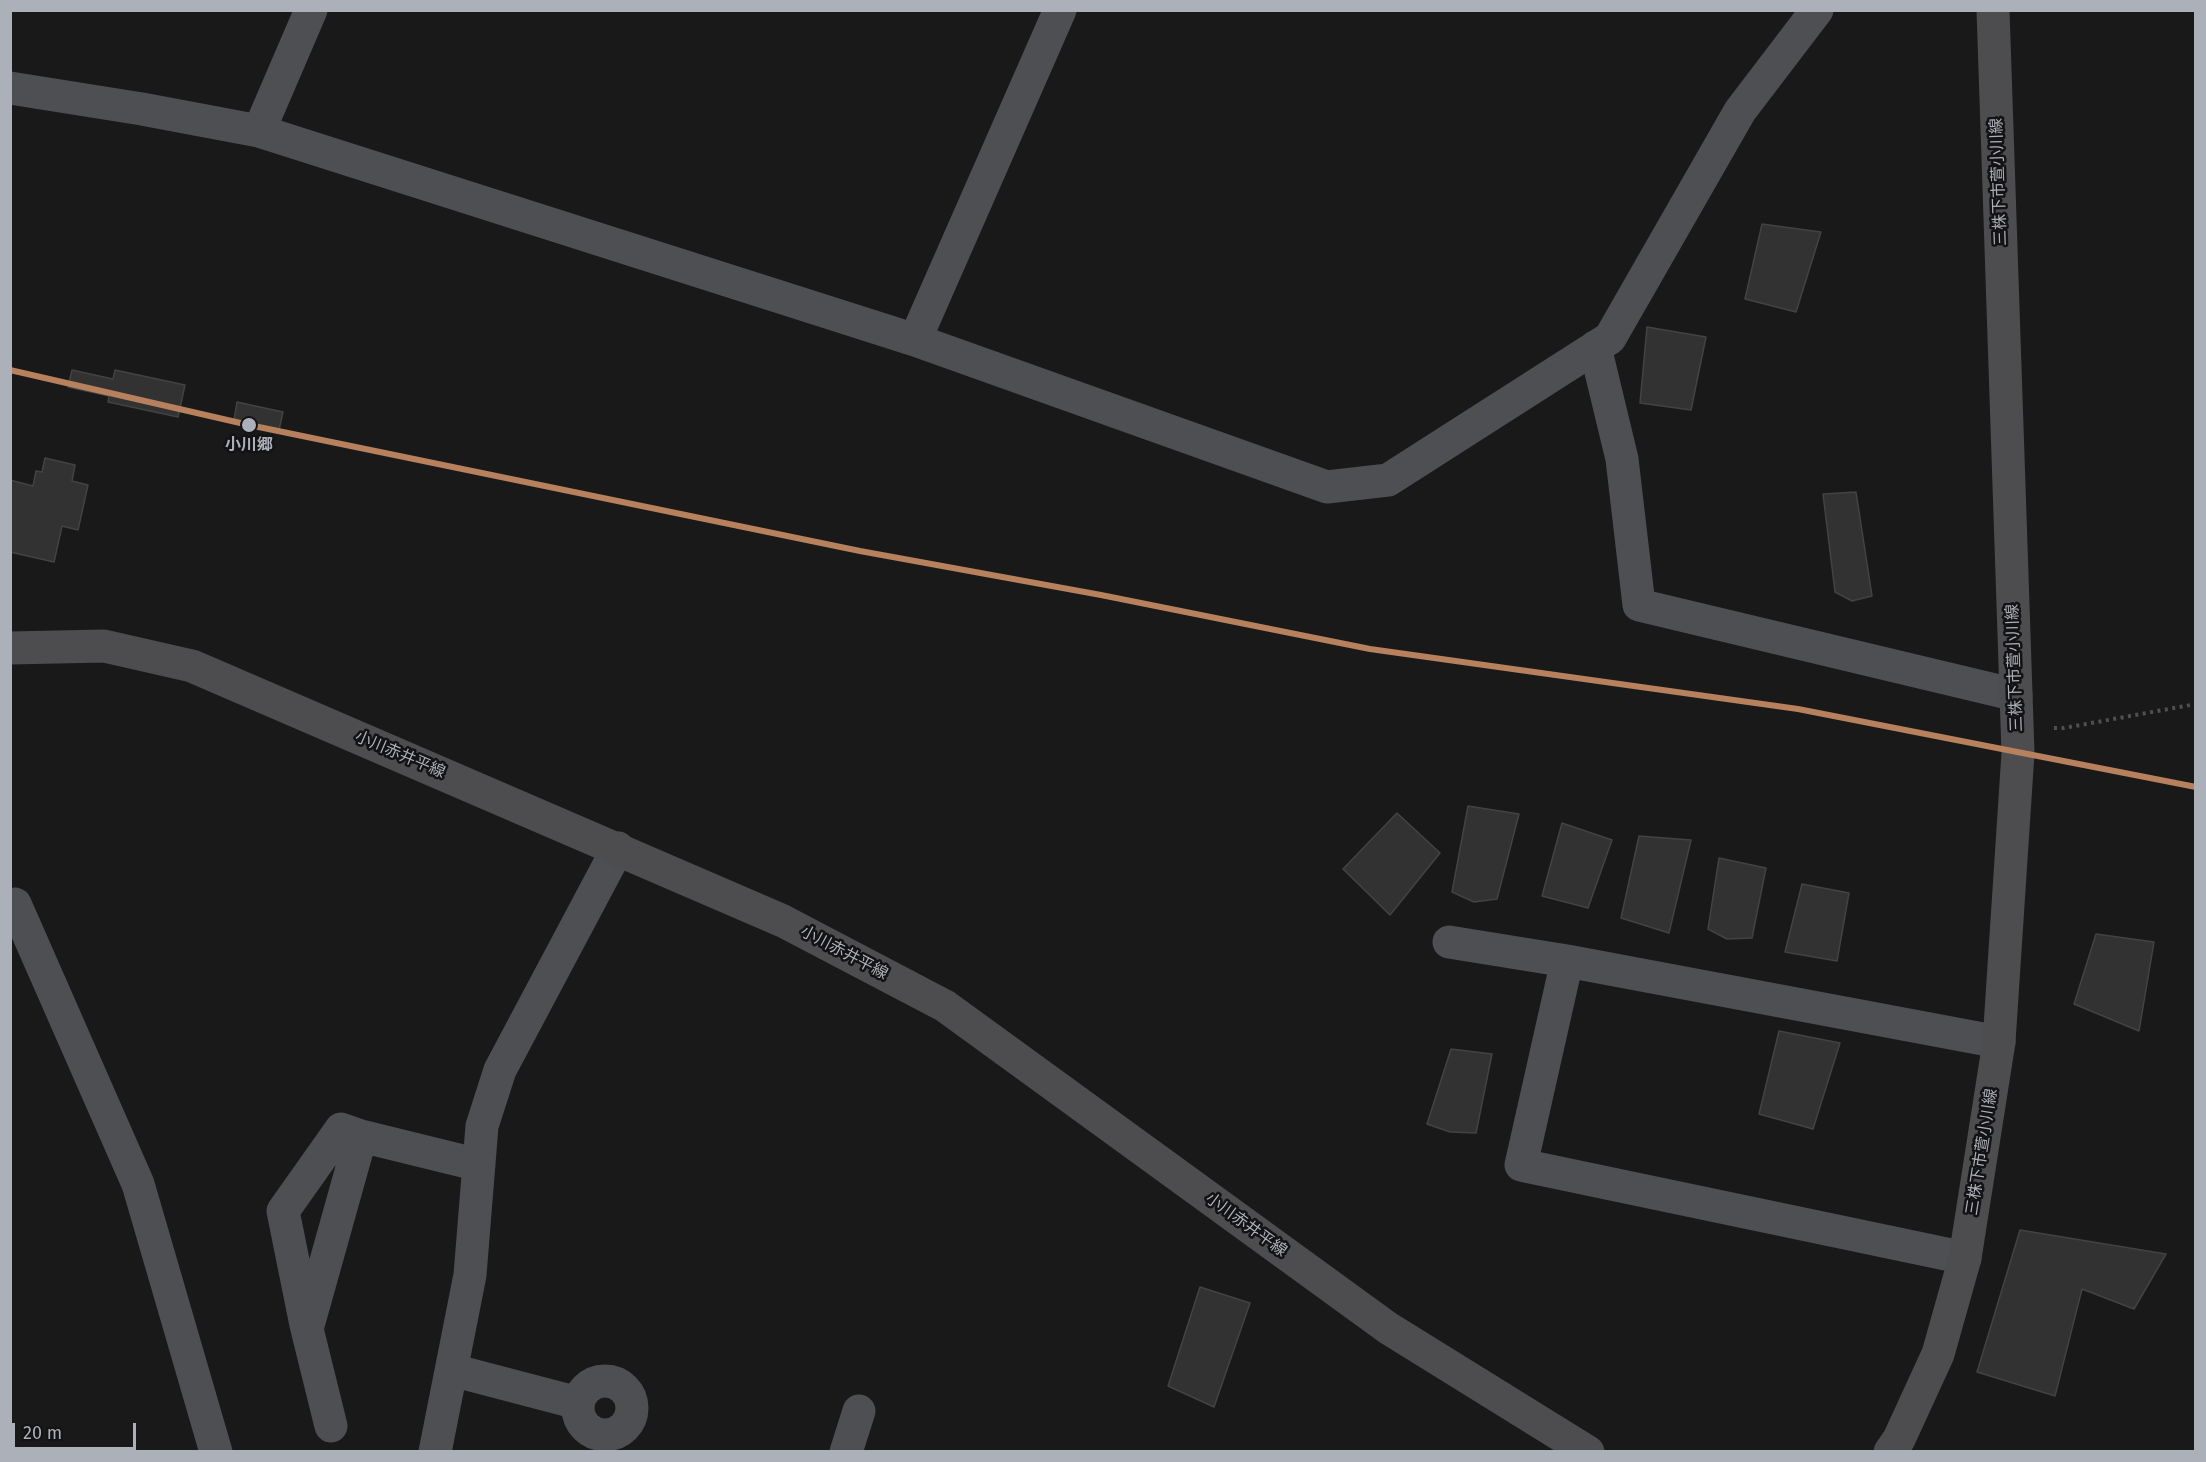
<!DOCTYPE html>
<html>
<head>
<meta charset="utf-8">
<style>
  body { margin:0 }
  #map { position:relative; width:2206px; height:1462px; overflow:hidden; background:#191919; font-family:"Fira Sans",sans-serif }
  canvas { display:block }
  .frame { position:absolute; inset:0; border:12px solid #acb0b8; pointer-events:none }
  .scale { position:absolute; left:12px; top:1423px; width:124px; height:27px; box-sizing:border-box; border:3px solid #acb0b8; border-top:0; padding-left:8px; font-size:18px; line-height:21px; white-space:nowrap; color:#acb0b8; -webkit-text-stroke:4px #131315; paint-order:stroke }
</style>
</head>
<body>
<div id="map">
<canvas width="2206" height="1462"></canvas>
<div class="frame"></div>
<div class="scale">20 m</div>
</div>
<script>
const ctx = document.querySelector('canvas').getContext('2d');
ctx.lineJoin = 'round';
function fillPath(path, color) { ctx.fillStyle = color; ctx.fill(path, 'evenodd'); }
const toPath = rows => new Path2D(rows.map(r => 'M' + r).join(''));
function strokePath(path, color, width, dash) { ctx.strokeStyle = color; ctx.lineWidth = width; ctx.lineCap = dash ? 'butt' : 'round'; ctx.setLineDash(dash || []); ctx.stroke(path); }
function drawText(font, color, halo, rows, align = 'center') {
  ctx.font = font + ' "Fira Sans","Noto Sans JP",sans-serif'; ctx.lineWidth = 5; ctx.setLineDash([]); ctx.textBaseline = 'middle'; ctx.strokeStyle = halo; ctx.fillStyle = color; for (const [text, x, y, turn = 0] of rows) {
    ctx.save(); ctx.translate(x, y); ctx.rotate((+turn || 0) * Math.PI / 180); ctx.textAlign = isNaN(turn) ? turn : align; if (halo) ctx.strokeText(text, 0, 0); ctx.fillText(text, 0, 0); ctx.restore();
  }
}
const building = toPath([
  [1762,224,1821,232,1796,312,1745,299,1762,224],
  [1647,327,1706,337,1691,410,1640,403,1647,327],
  [72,370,113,379,115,370,185,385,178,417,108,402,109,396,68,387,72,370],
  [237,402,283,412,279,430,234,420,237,402],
  [45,458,75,465,72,481,88,485,78,530,62,526,54,562,10,552,10,480,33,486,36,471,42,472,45,458],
  [1856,492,1872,596,1852,601,1835,592,1823,494,1856,492],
  [1468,806,1519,814,1497,899,1474,902,1452,892,1468,806],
  [1397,813,1440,853,1390,915,1343,869,1397,813],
  [1562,823,1612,840,1588,908,1542,896,1562,823],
  [1639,836,1691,840,1669,933,1621,918,1639,836],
  [1719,858,1766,868,1752,938,1727,939,1708,929,1719,858],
  [1802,884,1849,893,1837,961,1785,952,1802,884],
  [2096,934,2154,942,2139,1031,2074,1004,2096,934],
  [1779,1031,1840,1043,1813,1129,1759,1114,1779,1031],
  [1451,1049,1492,1054,1476,1133,1450,1132,1427,1124,1451,1049],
  [2020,1230,2166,1254,2134,1309,2082,1289,2055,1396,1977,1372,2020,1230],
  [1200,1287,1250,1303,1214,1407,1168,1386,1200,1287]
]);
const path = toPath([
  [2054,728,2064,728,2196,704]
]);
const minor = toPath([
  [10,88,142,109,259,131,915,340,1327,487,1388,480,1610,338,1740,111,1817,10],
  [259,131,311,10],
  [915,340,1060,10],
  [1595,347,1622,459,1639,605,2016,695],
  [15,904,138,1184,216,1452],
  [1449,942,1567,961,1999,1042],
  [1567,961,1521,1165,1965,1258],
  [306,1325,283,1211,341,1129,361,1136],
  [452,1370,578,1403],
  '578 1408a27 27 0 1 1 54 0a27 27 0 1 1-54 0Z',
  [331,1426,307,1329,361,1136,479,1165],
  [435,1452,470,1275,482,1126,500,1070,618,848],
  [846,1452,859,1411]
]);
const secondary = toPath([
  [10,648,104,646,192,666,783,921,945,1006,1388,1328,1588,1452],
  [1890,1452,1899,1439,1938,1354,1965,1258,1999,1042,2018,753,1993,10]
]);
const rail1 = toPath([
  [10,370,249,425,860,551,1101,595,1370,649,1798,709,2196,787]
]);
const markers = [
  [249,425,8,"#acb0b8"]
];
const streetNames = [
  ["三株下市萱小川線",1999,182,-92],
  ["三株下市萱小川線",2015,668,-92],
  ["小川赤井平線",400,755,23],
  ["小川赤井平線",844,953,28],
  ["三株下市萱小川線",1982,1152,-81],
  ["小川赤井平線",1246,1225,36]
];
const stopNames = [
  ["小川郷",249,446]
];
fillPath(building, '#323233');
strokePath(building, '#424345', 1.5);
strokePath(path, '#4f5053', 4, [3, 4.5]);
strokePath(minor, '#4e4f52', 33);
strokePath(secondary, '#4d4d4f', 33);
strokePath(rail1, '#b6815c', 6);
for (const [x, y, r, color] of markers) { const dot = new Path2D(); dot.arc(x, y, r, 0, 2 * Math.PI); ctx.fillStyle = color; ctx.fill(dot); strokePath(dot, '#131315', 2); }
drawText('16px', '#acb0b8', '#131315', streetNames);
drawText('bold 16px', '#acb0b8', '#131315', stopNames);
</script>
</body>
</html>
